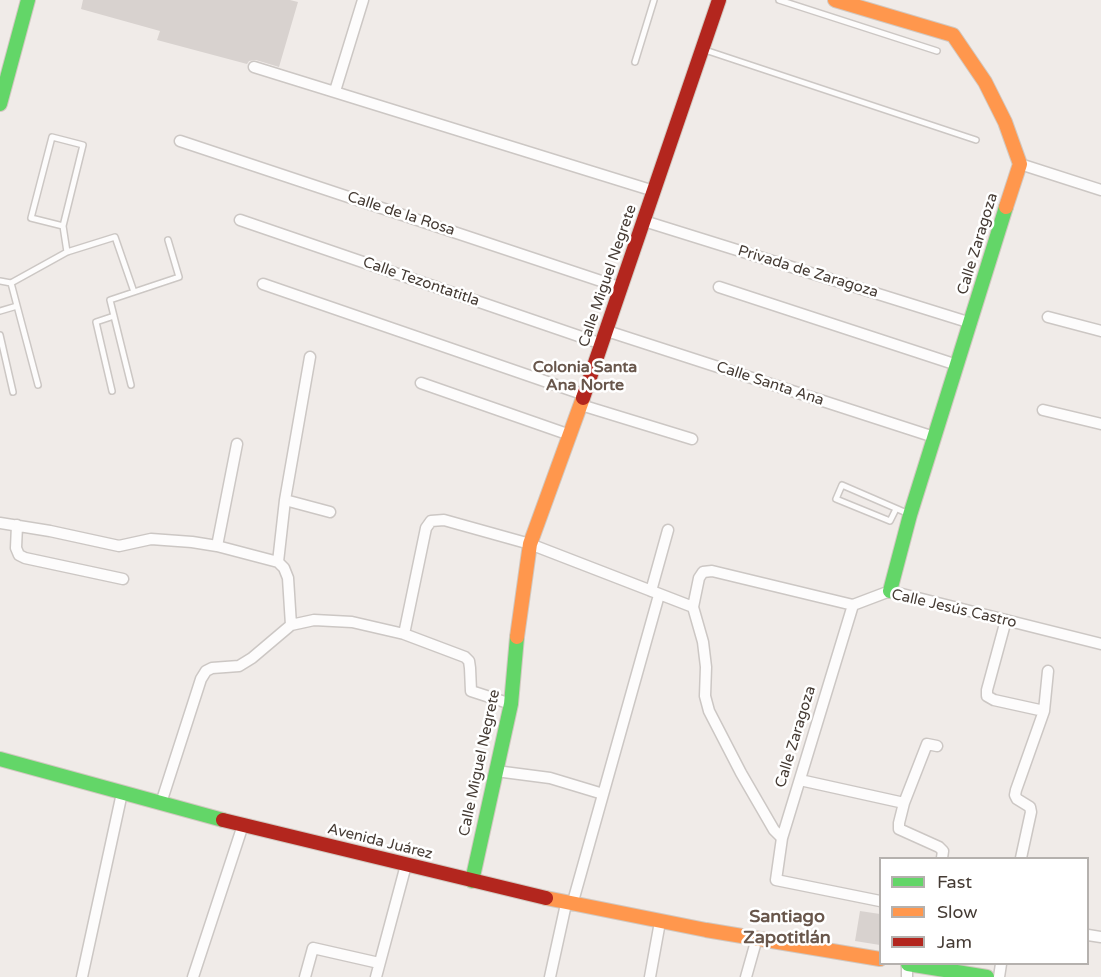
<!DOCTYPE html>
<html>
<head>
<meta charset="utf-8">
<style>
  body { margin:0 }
  #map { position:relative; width:1101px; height:977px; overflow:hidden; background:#f0ebe8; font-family:"Varela Round",sans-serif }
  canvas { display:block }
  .legend { position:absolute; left:879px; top:857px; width:210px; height:108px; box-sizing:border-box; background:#fff; border:2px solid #b5b1ae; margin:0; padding:8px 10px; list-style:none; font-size:18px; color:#453b34 }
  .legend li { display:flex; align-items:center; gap:12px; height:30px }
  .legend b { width:30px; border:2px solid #b5b1ae }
</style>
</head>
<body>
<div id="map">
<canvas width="1101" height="977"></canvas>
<ul class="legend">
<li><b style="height:8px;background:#63d668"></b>Fast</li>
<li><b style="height:8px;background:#ff974d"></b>Slow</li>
<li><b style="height:8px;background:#b3261e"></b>Jam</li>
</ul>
</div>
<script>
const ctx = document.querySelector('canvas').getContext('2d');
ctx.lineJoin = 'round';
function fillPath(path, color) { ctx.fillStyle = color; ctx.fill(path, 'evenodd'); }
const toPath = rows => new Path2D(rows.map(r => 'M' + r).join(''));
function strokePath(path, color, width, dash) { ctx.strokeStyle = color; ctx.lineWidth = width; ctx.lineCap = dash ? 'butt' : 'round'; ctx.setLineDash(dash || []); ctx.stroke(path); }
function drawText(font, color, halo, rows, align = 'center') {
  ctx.font = font + ' "Varela Round",sans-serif'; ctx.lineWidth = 5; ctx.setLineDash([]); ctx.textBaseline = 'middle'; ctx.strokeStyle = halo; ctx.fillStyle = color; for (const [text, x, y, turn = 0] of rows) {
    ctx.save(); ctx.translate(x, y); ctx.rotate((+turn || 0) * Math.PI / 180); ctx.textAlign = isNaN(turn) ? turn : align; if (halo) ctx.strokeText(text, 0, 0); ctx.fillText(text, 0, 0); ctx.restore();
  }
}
const building = toPath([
  [83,0,290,0,298,2,279,67,256,60,249,61,247,64,157,40,160,31,81,9],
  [860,911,880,914,880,945,855,941]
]);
const lane = toPath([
  [779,0,937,51],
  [705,50,976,140],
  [635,62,654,0],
  [63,226,31,218,52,137,83,145,63,226,67,252],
  [0,281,11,283,67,252,115,237,134,292,110,300,131,385],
  [11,283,38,385],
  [134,292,179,277,168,240],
  [0,311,17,306],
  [0,335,13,392],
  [112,391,96,322,114,316],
  [896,509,890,521,836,499,842,485,909,514]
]);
const street = toPath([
  [254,67,654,191],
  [335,91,363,0],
  [180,141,622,288],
  [1020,164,1101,190],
  [240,220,602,344],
  [644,221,971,323],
  [263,284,585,395],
  [719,287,957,365],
  [1048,317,1101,331],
  [607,331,934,437],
  [421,383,570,435],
  [581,405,692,439],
  [1043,410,1101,424],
  [285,500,330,512],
  [0,523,50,531,119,546,151,539,192,542,217,546,278,562,284,568,288,578,291,625],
  [17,525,16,548,19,555,25,558,123,579],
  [217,546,237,444],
  [278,562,285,500,310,357],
  [651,591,668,530],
  [853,605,782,838,776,880,880,901],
  [1006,620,987,690,987,696,994,700,1044,711,1016,790,1015,795,1017,799,1030,807,1031,812,1021,858],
  [404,634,426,528,431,521,444,520,530,544,693,607],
  [1044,711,1048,671],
  [937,746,927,744,904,803,899,823,899,829,939,847,943,851,942,858],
  [496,771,550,778,603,794],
  [800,780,904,803],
  [161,803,201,679,206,671,212,668,239,666,252,658,291,625,314,620,352,622,404,634,465,657,469,661,470,668,471,691,511,704],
  [782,838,774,830,741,773,709,711,705,696,706,667,703,642,693,607,699,578,703,572,712,571,853,605,890,591,1101,644],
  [572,905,659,595],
  [1088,935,1101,937],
  [82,977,122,793],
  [193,977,243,825],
  [305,977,313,948,379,963],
  [376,977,406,865],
  [550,977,566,904],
  [650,977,660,922],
  [746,977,757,938],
  [907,977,907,964],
  [999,977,1001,964]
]);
const fast = toPath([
  [0,104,28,0],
  [890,591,910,515,1006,207],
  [0,759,223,820],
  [472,881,511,704,517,637],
  [908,964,987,977]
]);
const slow = toPath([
  [835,0,953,35,985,82,1005,122,1020,164,1006,207],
  [517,637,530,544,583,398],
  [546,898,706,930,880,959]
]);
const jam = toPath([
  [583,398,719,0],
  [223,820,546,898]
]);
const streetNames = [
  ["Calle de la Rosa",401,214,18],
  ["Calle Zaragoza",978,244,-73],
  ["Privada de Zaragoza",808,272,17],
  ["Calle Miguel Negrete",608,276,-71],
  ["Calle Tezontatitla",421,282,19],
  ["Calle Santa Ana",770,384,18],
  ["Calle Jesús Castro",954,609,13],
  ["Calle Zaragoza",796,737,-73],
  ["Calle Miguel Negrete",480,763,-78],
  ["Avenida Juárez",380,842,14]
];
const neighbourhoodNames = [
  ["Colonia Santa",585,368],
  ["Ana Norte",585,386]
];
const quarterNames = [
  ["Santiago",787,917],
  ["Zapotitlán",787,938]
];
fillPath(building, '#d8d2cf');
strokePath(lane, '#ccc7c4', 8);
strokePath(street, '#ccc7c4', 13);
strokePath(fast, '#d1c8c0', 16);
strokePath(slow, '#d1c8c0', 16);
strokePath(jam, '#d1c8c0', 16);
strokePath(lane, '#fdfcfc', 5);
strokePath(street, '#fdfcfc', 10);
strokePath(fast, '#63d668', 14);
strokePath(slow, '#ff974d', 14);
strokePath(jam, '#b3261e', 14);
drawText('15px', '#453b34', '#fff', streetNames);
drawText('bold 16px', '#68564b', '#fff', neighbourhoodNames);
drawText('bold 18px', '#68564b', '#fff', quarterNames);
</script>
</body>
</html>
